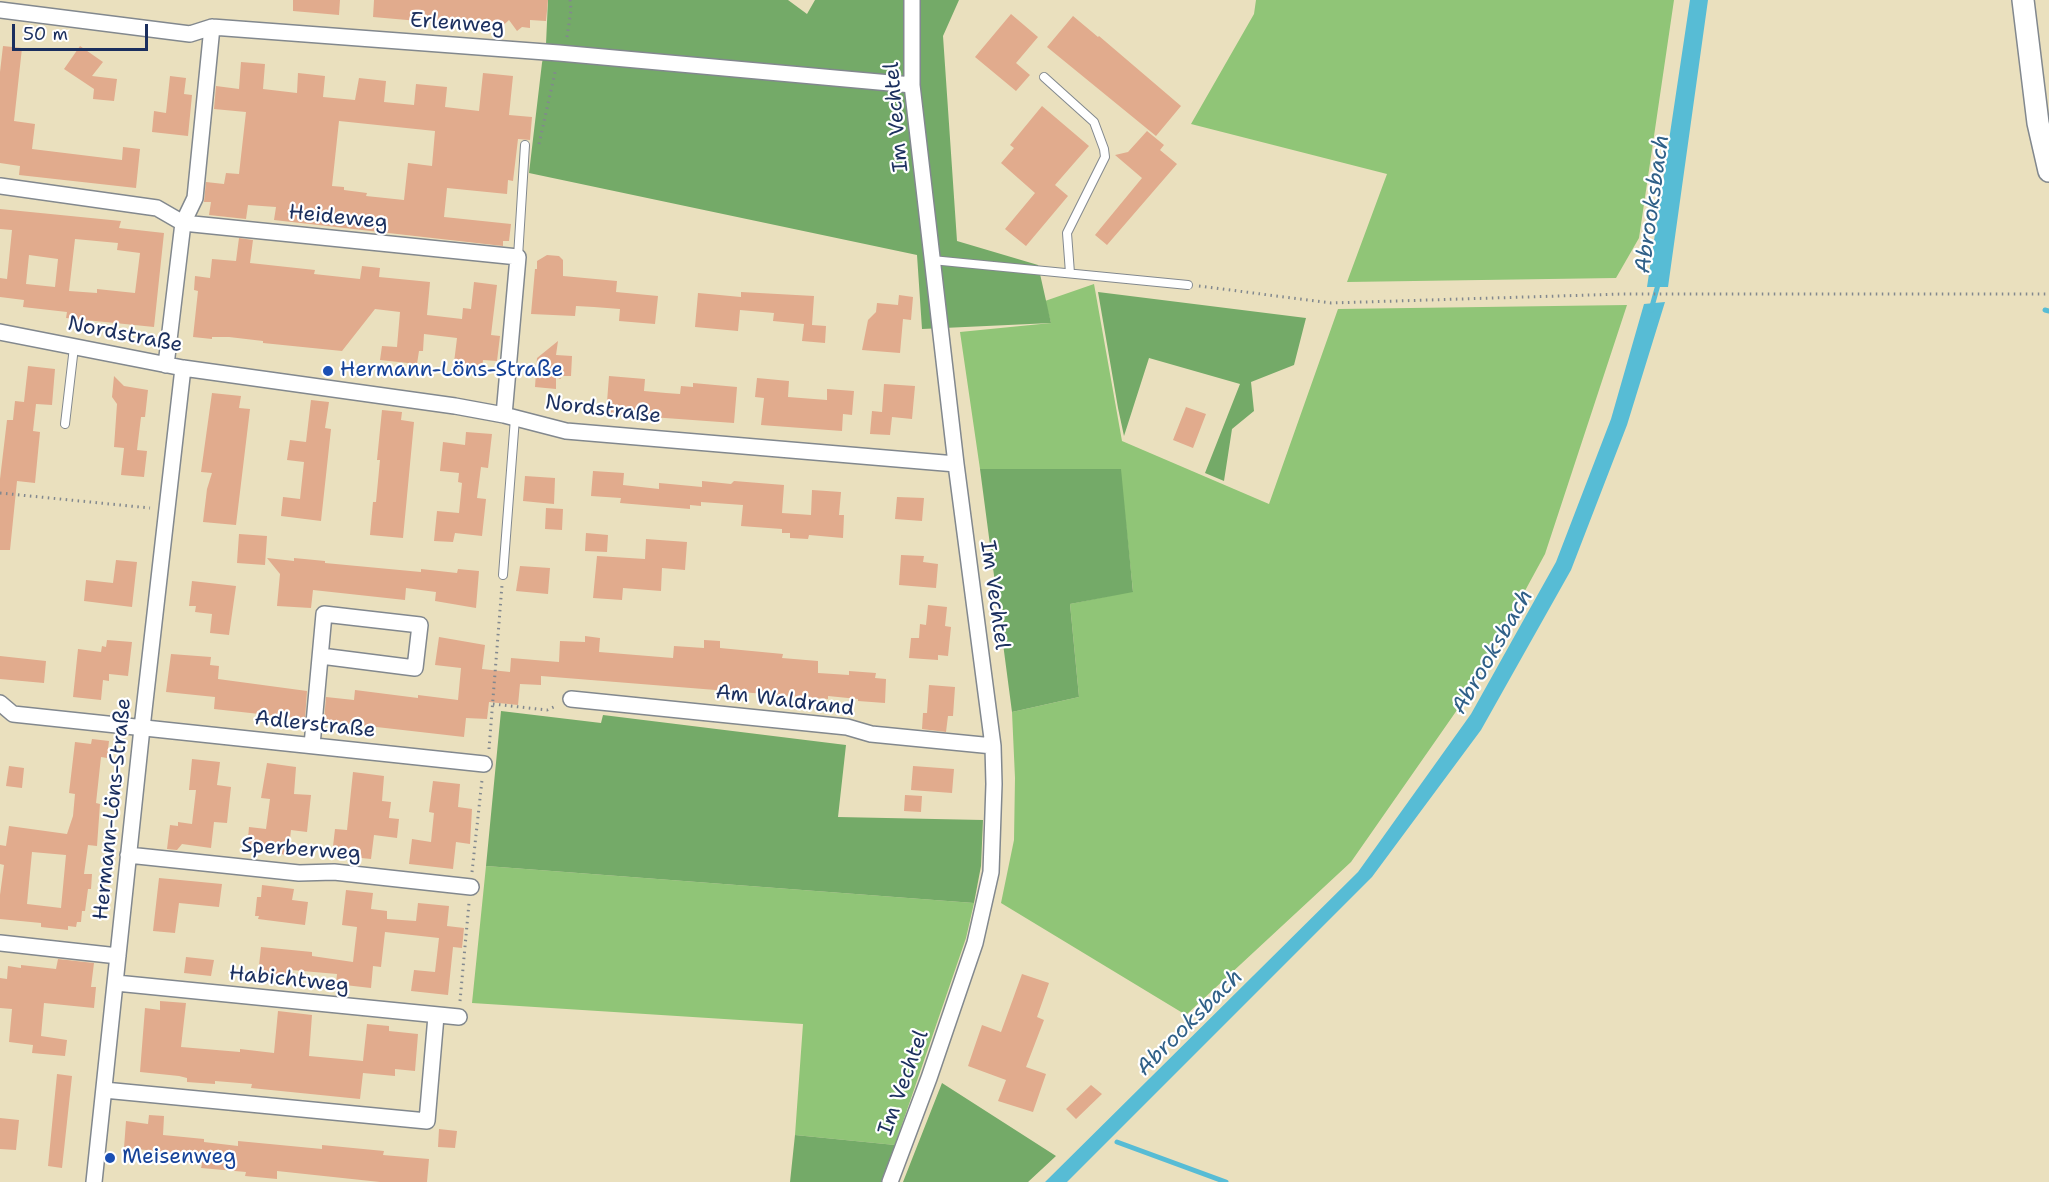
<!DOCTYPE html>
<html>
<head>
<meta charset="utf-8">
<style>
  body { margin:0 }
  #map { position:relative; width:2049px; height:1182px; overflow:hidden; background:#eae0be; font-family:"Shantell Sans",sans-serif }
  canvas { display:block }
  .scale { position:absolute; left:12px; top:24px; width:136px; height:27px; box-sizing:border-box; border:3px solid #1b2f5e; border-top:0; padding-left:8px; font-size:18px; line-height:21px; white-space:nowrap; color:#1b2f5e; -webkit-text-stroke:4px #fff; paint-order:stroke }
</style>
</head>
<body>
<div id="map">
<canvas width="2049" height="1182"></canvas>
<div class="scale">50 m</div>
</div>
<script>
const ctx = document.querySelector('canvas').getContext('2d');
ctx.lineJoin = 'round';
function fillPath(path, color) { ctx.fillStyle = color; ctx.fill(path, 'evenodd'); }
const toPath = rows => new Path2D(rows.map(r => 'M' + r).join(''));
function strokePath(path, color, width, dash) { ctx.strokeStyle = color; ctx.lineWidth = width; ctx.lineCap = dash ? 'butt' : 'round'; ctx.setLineDash(dash || []); ctx.stroke(path); }
function drawText(font, color, halo, rows, align = 'center') {
  ctx.font = font + ' "Shantell Sans",sans-serif'; ctx.lineWidth = 4.5; ctx.setLineDash([]); ctx.textBaseline = 'middle'; ctx.strokeStyle = halo; ctx.fillStyle = color; for (const [text, x, y, turn = 0] of rows) {
    ctx.save(); ctx.translate(x, y); ctx.rotate((+turn || 0) * Math.PI / 180); ctx.textAlign = isNaN(turn) ? turn : align; if (halo) ctx.strokeText(text, 0, 0); ctx.fillText(text, 0, 0); ctx.restore();
  }
}
const green = toPath([
  [1256,0,1674,0,1639,238,1616,278,1347,282,1387,174,1191,124,1254,14],
  [1094,284,1122,441,1269,504,1338,309,1627,305,1545,554,1471,690,1351,862,1186,1015,1001,903,1014,840,1015,778,1012,712,1079,697,1070,604,1133,591,1120,469,980,469,960,332,1051,323,1045,301],
  [486,866,974,903,966,938,895,1145,795,1135,803,1024,472,1003]
]);
const forest = toPath([
  [548,0,788,0,807,14,815,0,959,0,943,36,957,241,1038,265,1051,323,922,329,917,255,529,173,542,63,546,44],
  [1098,292,1306,318,1294,365,1251,382,1254,411,1232,429,1224,481,1205,473,1240,384,1149,358,1124,436,1118,408],
  [980,469,1121,469,1133,592,1070,604,1079,697,1012,712],
  [501,711,601,723,603,715,846,745,838,817,983,820,981,866,974,903,486,866],
  [942,1083,1056,1156,1028,1182,903,1182],
  [795,1135,895,1145,881,1182,790,1182]
]);
const water = toPath([
  [1690,0,1708,0,1668,287,1647,287],
  [1665,302,1627,425,1571,570,1481,730,1372,877,1067,1182,1045,1182,1358,872,1471,714,1556,562,1611,419,1644,304]
]);
const stream = toPath([
  [1651,310,1659,281],
  [2045,310,2049,311],
  [1117,1142,1226,1182]
]);
const building = toPath([
  [293,0,340,0,339,15,293,11],
  [374,0,548,0,546,21,530,20,530,28,522,27,517,31,509,20,498,30,493,24,474,23,473,26,464,25,373,17],
  [1011,14,1038,37,1016,63,1030,75,1016,91,975,57],
  [1073,16,1098,37,1099,36,1181,106,1156,136,1047,47],
  [3,46,22,48,14,121,35,124,32,149,122,160,123,147,140,149,136,188,19,175,20,166,0,163,0,72],
  [80,46,103,62,92,76,117,79,114,101,93,99,94,89,64,69],
  [241,62,265,64,263,89,297,93,298,73,325,76,323,97,355,100,359,78,386,81,384,102,414,105,416,84,447,87,445,107,479,111,483,73,513,76,509,115,532,117,530,140,518,139,513,181,508,180,507,194,447,188,444,217,511,224,509,241,503,241,503,246,274,220,276,207,248,205,246,219,209,215,211,202,204,202,206,182,224,184,226,173,239,174,246,112,214,109,216,86,239,89],
  [339,121,435,131,432,166,408,163,404,200,366,196,367,193,344,190,344,187,332,186],
  [170,76,186,78,184,94,192,95,188,136,152,132,154,111,166,113],
  [1042,106,1089,146,1055,185,1068,196,1026,246,1005,229,1035,193,1001,163,1014,148,1010,145],
  [1147,131,1164,145,1160,150,1177,164,1107,245,1095,235,1142,178,1115,155,1128,152],
  [0,209,121,221,119,228,164,233,154,327,66,318,67,312,23,307,24,300,0,297,0,278,7,279,12,230,0,229],
  [75,239,118,243,117,250,140,253,135,293,97,289,97,293,69,291],
  [29,255,58,259,55,287,26,284],
  [239,238,253,240,250,263,315,270,314,274,360,279,362,266,380,268,379,277,430,282,427,315,462,319,463,308,471,309,474,282,497,285,491,335,500,336,497,361,483,360,482,374,453,371,457,338,424,334,423,351,419,351,417,364,380,360,382,346,397,347,400,312,375,309,342,351,263,343,263,341,229,337,212,337,212,339,193,337,198,291,194,290,195,276,210,278,212,259,236,261],
  [547,255,559,256,563,260,563,276,617,281,616,292,658,296,655,324,619,321,620,309,594,307,576,306,575,316,531,314,535,269,537,269,537,261],
  [741,292,814,296,812,325,826,326,825,343,802,341,804,324,773,321,774,313,740,310,738,331,695,327,698,293,741,297],
  [899,295,913,297,911,320,903,319,900,353,862,350,868,320,876,312,877,303,898,305],
  [558,341,556,355,572,356,571,376,560,376,561,379,556,378,556,389,535,387,537,358],
  [28,366,55,369,52,405,36,404,33,431,40,432,35,483,17,481,10,550,0,550,0,479,7,420,13,420,15,401,24,402],
  [114,376,124,386,148,390,145,417,141,417,137,450,147,451,144,477,121,475,124,448,114,447,117,404,112,397],
  [609,376,645,379,644,391,666,393,680,394,681,386,693,387,693,383,737,387,734,423,610,414,610,402,607,402],
  [757,378,789,381,788,397,827,400,827,389,854,391,852,415,843,414,842,431,761,425,764,398,755,397],
  [884,384,915,386,912,419,892,417,890,435,870,434,872,411,882,412],
  [212,393,241,396,239,408,250,409,236,525,203,522,207,489,212,473,201,472],
  [311,400,329,402,325,428,331,429,321,521,281,516,283,497,300,499,304,462,287,460,290,440,306,442],
  [1186,407,1206,414,1193,448,1173,440],
  [382,410,402,412,401,420,414,422,403,538,370,535,373,502,376,502,380,460,377,460],
  [466,432,492,434,488,468,481,467,477,498,486,499,482,536,455,533,453,542,434,541,437,511,459,513,462,483,458,482,459,473,440,471,443,442,465,445],
  [593,471,624,473,623,485,659,489,659,483,702,487,702,481,731,484,734,481,784,485,782,513,811,515,812,490,841,492,839,515,844,515,843,538,809,535,808,539,790,538,790,533,782,533,782,529,741,526,743,505,701,502,701,506,690,505,690,509,620,503,621,498,591,496],
  [525,476,555,478,554,504,523,501],
  [897,497,924,498,922,521,895,519],
  [546,508,563,509,562,530,545,529],
  [586,533,608,535,607,552,585,551],
  [239,534,267,536,265,565,237,563],
  [646,539,687,542,685,570,662,568,661,591,623,588,622,600,593,598,597,556,645,559],
  [901,555,924,556,923,562,938,564,936,588,899,585],
  [267,558,294,561,294,558,325,561,325,563,421,572,421,569,457,573,458,569,479,571,476,608,435,601,436,592,406,588,405,600,313,590,311,608,277,606,280,574],
  [116,560,137,562,132,607,84,601,86,580,113,583],
  [520,566,550,568,548,594,516,591],
  [192,581,236,586,229,635,210,633,212,614,195,612,196,606,189,606],
  [928,605,947,607,945,626,951,627,948,656,938,655,938,660,909,658,911,638,919,638,920,624,926,625],
  [585,636,600,638,599,652,673,658,674,646,704,648,704,640,720,641,720,648,783,654,782,658,818,661,818,673,849,675,849,671,876,673,875,678,886,679,885,703,858,701,858,699,828,696,828,699,541,676,541,685,520,684,518,705,489,702,487,719,466,718,464,737,324,721,326,697,354,700,355,690,418,698,418,695,458,700,461,668,435,665,439,637,485,645,482,669,510,672,511,658,559,662,560,641,585,642],
  [107,640,132,642,128,676,109,674,109,681,103,680,101,700,73,697,78,649,101,652,102,646,106,647],
  [171,654,211,657,210,665,219,666,218,679,307,691,305,719,214,709,215,697,166,692],
  [0,656,46,661,44,683,0,679],
  [929,685,955,687,953,716,948,716,946,732,922,729,923,713,927,713],
  [92,739,109,741,107,758,101,757,96,803,100,804,97,846,88,845,84,874,92,874,91,889,88,889,85,911,82,911,81,922,77,922,76,927,68,926,68,930,41,927,41,923,0,919,0,895,4,865,0,864,0,845,6,846,9,826,67,834,73,816,75,794,69,793,75,742,91,744],
  [32,852,66,855,61,908,27,904],
  [192,759,220,762,217,785,231,787,227,823,214,822,211,848,182,844,177,850,167,849,170,825,178,826,178,822,192,824,196,790,189,790],
  [267,763,296,767,294,794,311,795,307,832,291,830,288,855,247,850,249,827,266,829,270,799,261,798],
  [9,766,24,768,22,788,6,786],
  [913,766,954,769,952,793,911,790],
  [353,772,384,776,382,801,391,802,389,818,399,819,397,838,374,835,371,859,332,855,335,829,347,830],
  [433,781,460,784,458,807,472,809,470,844,456,842,453,869,409,864,412,839,431,842,434,813,429,812],
  [905,795,922,796,921,812,904,811],
  [159,878,222,884,219,907,179,903,175,933,153,931],
  [262,885,294,889,292,900,308,902,305,925,258,919,259,916,255,916,257,897,261,897],
  [346,890,373,893,371,909,387,911,387,919,416,921,418,903,449,906,447,926,464,928,462,948,453,947,448,995,411,991,414,970,435,972,439,938,385,932,381,967,373,966,371,988,336,984,337,974,291,970,290,978,258,975,261,947,312,952,312,956,353,962,357,927,342,925],
  [186,957,214,960,211,976,184,973],
  [58,959,94,963,91,987,96,987,94,1008,44,1003,41,1036,67,1040,65,1056,32,1053,33,1045,9,1042,12,1009,0,1008,0,978,7,979,8,966,21,968,21,965,56,969],
  [1022,974,1049,983,1037,1017,1044,1020,1026,1067,1046,1074,1033,1112,998,1101,1006,1080,968,1066,982,1025,1001,1032],
  [160,1001,186,1003,181,1047,240,1052,240,1049,274,1053,278,1011,312,1015,309,1056,363,1061,367,1024,389,1026,389,1031,418,1034,415,1071,395,1069,395,1076,363,1073,360,1099,251,1088,252,1084,215,1081,215,1084,187,1082,187,1078,179,1076,140,1072,145,1008,160,1010],
  [57,1074,72,1076,62,1168,48,1166],
  [1091,1085,1102,1094,1076,1119,1066,1109],
  [149,1115,164,1116,163,1135,204,1139,204,1142,238,1146,238,1141,322,1149,322,1145,384,1151,383,1155,429,1159,427,1182,380,1182,277,1171,277,1179,245,1176,246,1172,201,1168,202,1164,145,1158,146,1150,124,1148,126,1121,148,1124],
  [0,1118,19,1120,16,1150,0,1149],
  [439,1129,457,1131,455,1148,438,1147]
]);
const path = toPath([
  [567,37,571,10,570,0],
  [539,144,556,68],
  [1199,286,1331,303,1623,294,2049,294],
  [0,493,150,508],
  [493,704,547,710,556,706],
  [489,749,502,585],
  [472,872,482,780],
  [460,1001,469,903]
]);
const lane = toPath([
  [1044,77,1094,122,1104,149,1105,157,1067,233,1070,273],
  [518,257,525,145],
  [932,260,1188,285],
  [65,424,74,347],
  [503,575,515,418]
]);
const street = toPath([
  [0,10,190,34,212,27,559,53,912,85],
  [0,186,157,208,183,223,518,257,504,415],
  [0,332,183,368,455,406,504,415,566,431,956,464],
  [166,365,183,223,195,198,212,27],
  [571,699,847,727,871,734,993,746],
  [0,703,13,714,484,764],
  [312,745,324,614,420,625,415,668,321,656],
  [128,855,299,873,334,872,471,887],
  [0,943,118,956],
  [116,983,459,1017],
  [104,1090,427,1121,436,1016],
  [94,1182,142,728,183,368],
  [890,1182,929,1078,975,943,991,872,994,784,993,746,956,464,912,85,912,0]
]);
const secondary = toPath([
  [2023,0,2038,123,2049,171]
]);
const markers = [
  [328,371,6,"#1a4fb4"],
  [110,1158,6,"#1a4fb4"]
];
const streetNames = [
  ["Erlenweg",457,24,4],
  ["Im Vechtel",897,117,-95],
  ["Heideweg",338,218,6],
  ["Nordstraße",125,335,11],
  ["Nordstraße",603,410,7],
  ["Im Vechtel",994,595,82],
  ["Am Waldrand",785,701,7],
  ["Adlerstraße",315,725,6],
  ["Hermann-Löns-Straße",113,809,-84],
  ["Sperberweg",301,850,4],
  ["Habichtweg",289,980,6],
  ["Im Vechtel",904,1083,-70]
];
const transitNames = [
  ["Hermann-Löns-Straße",340,371],
  ["Meisenweg",122,1158]
];
const waterNames = [
  ["Abrooksbach",1653,204,-82],
  ["Abrooksbach",1493,652,-60],
  ["Abrooksbach",1190,1023,-45]
];
fillPath(green, '#90c577');
fillPath(forest, '#74aa68');
fillPath(water, '#57bcd5');
strokePath(stream, '#57bcd5', 5);
fillPath(building, '#e1ab8d');
strokePath(lane, '#82888e', 10);
strokePath(street, '#82888e', 18);
strokePath(secondary, '#82888e', 24);
strokePath(path, '#82888e', 3, [1.5, 4.5]);
strokePath(lane, '#fff', 8);
strokePath(street, '#fff', 15);
strokePath(secondary, '#fff', 21);
for (const [x, y, r, color] of markers) { const dot = new Path2D(); dot.arc(x, y, r, 0, 2 * Math.PI); ctx.fillStyle = color; ctx.fill(dot); strokePath(dot, '#fff', 2); }
drawText('21px', '#1b2f5e', '#fff', streetNames);
drawText('21px', '#164399', '#fff', transitNames, 'left');
drawText('italic 22px', '#306088', '#fff', waterNames);
</script>
</body>
</html>
